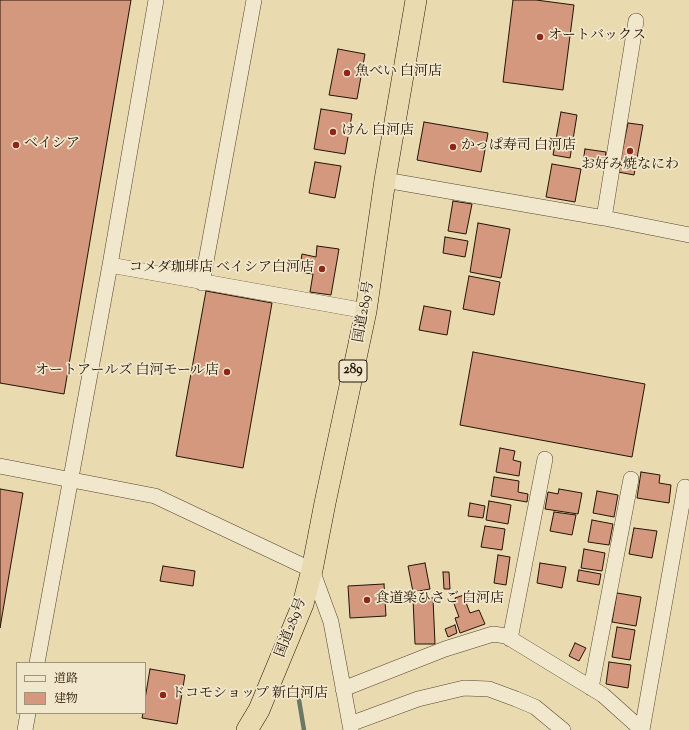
<!DOCTYPE html>
<html>
<head>
<meta charset="utf-8">
<style>
  body { margin:0 }
  #map { position:relative; width:689px; height:730px; overflow:hidden; background:#e9dab0; font-family:"Sorts Mill Goudy","Noto Serif JP",serif }
  canvas { display:block }
  .legend { position:absolute; left:16px; top:662px; width:130px; height:52px; box-sizing:border-box; background:#f1e7cc; border:1px solid #9f937c; margin:0; padding:5px 7px; list-style:none; font-size:12px; color:#231405 }
  .legend li { display:flex; align-items:center; gap:8px; height:20px }
  .legend b { width:20px; border:1px solid #9f937c }
</style>
</head>
<body>
<div id="map">
<canvas width="689" height="730"></canvas>
<ul class="legend">
<li><b style="height:5px;background:#f1e7cc"></b>道路</li>
<li><b style="height:11px;background:#d3987d"></b>建物</li>
</ul>
</div>
<script>
const ctx = document.querySelector('canvas').getContext('2d');
ctx.lineJoin = 'round';
const toPath = rows => new Path2D(rows.map(r => 'M' + r).join(''));
function strokePath(path, color, width, dash) { ctx.strokeStyle = color; ctx.lineWidth = width; ctx.lineCap = dash ? 'butt' : 'round'; ctx.setLineDash(dash || []); ctx.stroke(path); }
function fillPath(path, color) { ctx.fillStyle = color; ctx.fill(path, 'evenodd'); }
function drawText(font, color, halo, rows, align = 'center') {
  ctx.font = font + ' "Sorts Mill Goudy","Noto Serif JP",serif'; ctx.lineWidth = 3.5; ctx.setLineDash([]); ctx.textBaseline = 'middle'; ctx.strokeStyle = halo; ctx.fillStyle = color; for (const [text, x, y, turn = 0] of rows) {
    ctx.save(); ctx.translate(x, y); ctx.rotate((+turn || 0) * Math.PI / 180); ctx.textAlign = isNaN(turn) ? turn : align; if (halo) ctx.strokeText(text, 0, 0); ctx.fillText(text, 0, 0); ctx.restore();
  }
}
const stream = toPath([
  [298,694,304,730]
]);
const building = toPath([
  [0,0,131,0,64,394,0,383,0,0],
  [513,0,536,0,574,5,563,90,503,82,513,0],
  [338,49,365,54,357,99,329,95,338,49],
  [321,109,352,114,345,154,314,149,321,109],
  [561,112,577,115,570,158,553,155,561,112],
  [424,122,488,133,481,172,417,160,424,122],
  [628,123,643,125,634,175,618,172,628,123],
  [585,149,606,152,604,166,583,162,585,149],
  [315,162,341,166,335,198,309,193,315,162],
  [552,164,581,169,575,202,546,197,552,164],
  [453,201,472,204,466,234,448,231,453,201],
  [478,223,510,229,501,278,470,272,478,223],
  [445,237,468,241,465,257,443,253,445,237],
  [317,246,339,249,331,295,310,292,313,274,299,272,302,254,316,257,317,246],
  [469,276,500,282,494,315,463,309,469,276],
  [206,291,272,303,243,468,176,456,206,291],
  [424,306,451,311,447,335,419,330,424,306],
  [473,352,645,384,632,457,460,425,473,352],
  [500,448,515,451,513,460,521,462,519,476,496,472,500,448],
  [641,472,660,475,659,483,671,485,669,503,637,498,641,472],
  [494,477,519,481,518,492,528,494,527,502,491,496,494,477],
  [0,489,23,493,0,628,0,489],
  [559,489,582,493,578,514,545,509,548,492,558,494,559,489],
  [597,491,618,495,614,517,593,513,597,491],
  [489,501,511,505,508,524,486,520,489,501],
  [470,503,485,506,483,518,468,516,470,503],
  [554,512,576,515,572,535,550,531,554,512],
  [592,520,613,524,609,545,588,542,592,520],
  [485,526,505,529,502,550,481,547,485,526],
  [634,528,657,531,652,558,629,554,634,528],
  [584,549,605,553,602,571,581,568,584,549],
  [498,555,510,557,506,585,494,583,498,555],
  [425,563,430,589,413,592,408,566,425,563],
  [540,563,566,567,562,588,537,583,540,563],
  [163,566,195,571,193,586,160,581,163,566],
  [579,570,601,574,599,585,577,581,579,570],
  [443,572,449,572,450,589,444,589,443,572],
  [384,584,386,616,350,618,348,586,384,584],
  [617,593,641,597,636,626,612,622,617,593],
  [467,594,469,599,465,600,470,613,479,610,485,624,460,633,455,618,459,617,453,601,456,600,455,598,467,594],
  [433,598,435,644,415,644,413,599,433,598],
  [455,625,457,633,448,637,445,629,455,625],
  [617,627,635,630,630,660,612,657,617,627],
  [575,643,586,648,579,661,569,656,575,643],
  [609,662,631,665,628,688,606,684,609,662],
  [150,669,185,675,177,724,142,718,143,713,145,713,145,699,150,669]
]);
const minor = toPath([
  [385,180,604,218,689,235],
  [604,218,636,21],
  [110,265,366,311],
  [202,283,254,0],
  [0,466,155,496,312,570,331,622,351,730],
  [510,639,545,459],
  [37,663,110,265,156,0],
  [591,688,631,479],
  [343,689,445,649,493,634,506,636,603,695,642,730],
  [350,724,418,699,464,688,489,689,516,699,535,707,563,730],
  [25,730,28,713],
  [642,730,685,487]
]);
const highway = toPath([
  [247,730,259,710,303,604,312,570,325,503,366,311,385,180,416,0]
]);
const markers = [
  [540,37,4,"#8f2418"],
  [347,73,4,"#8f2418"],
  [333,132,4,"#8f2418"],
  [16,145,4,"#8f2418"],
  [453,147,4,"#8f2418"],
  [630,151,4,"#8f2418"],
  [322,269,4,"#8f2418"],
  [227,372,4,"#8f2418"],
  [367,600,4,"#8f2418"],
  [163,695,4,"#8f2418"]
];
const shields = [
  [353,371,28]
];
const shieldNames = [
  ["289",353,371]
];
const poiNames = [
  ["オートバックス",548,37],
  ["魚べい 白河店",355,73],
  ["けん 白河店",341,132],
  ["ベイシア",24,145],
  ["かっぱ寿司 白河店",461,147],
  ["お好み焼なにわ",630,166,"center"],
  ["コメダ珈琲店 ベイシア白河店",314,269,"right"],
  ["オートアールズ 白河モール店",219,372,"right"],
  ["食道楽ひさご 白河店",375,600],
  ["ドコモショップ 新白河店",171,695]
];
const streetNames = [
  ["国道289号",365,312,-80],
  ["国道289号",292,628,-69]
];
strokePath(stream, '#697867', 4.5);
fillPath(building, '#d3987d');
strokePath(building, '#231405', 1);
strokePath(minor, '#544630', 16);
strokePath(highway, '#231405', 22);
strokePath(minor, '#f1e7cc', 15);
strokePath(highway, '#e9dab0', 21);
for (const [x, y, r, color] of markers) { const dot = new Path2D(); dot.arc(x, y, r, 0, 2 * Math.PI); ctx.fillStyle = color; ctx.fill(dot); strokePath(dot, '#f1e7cc', 1.5); }
for (const [x, y, w] of shields) { const box = new Path2D(); box.roundRect(x - w / 2, y - 11, w, 22, 3); ctx.fillStyle = '#f1e7cc'; ctx.fill(box); strokePath(box, '#231405', 1); }
drawText('bold 13px', '#231405', null, shieldNames);
drawText('14px', '#231405', '#f1e7cc', poiNames, 'left');
drawText('14px', '#231405', '#f1e7cc', streetNames);
</script>
</body>
</html>
